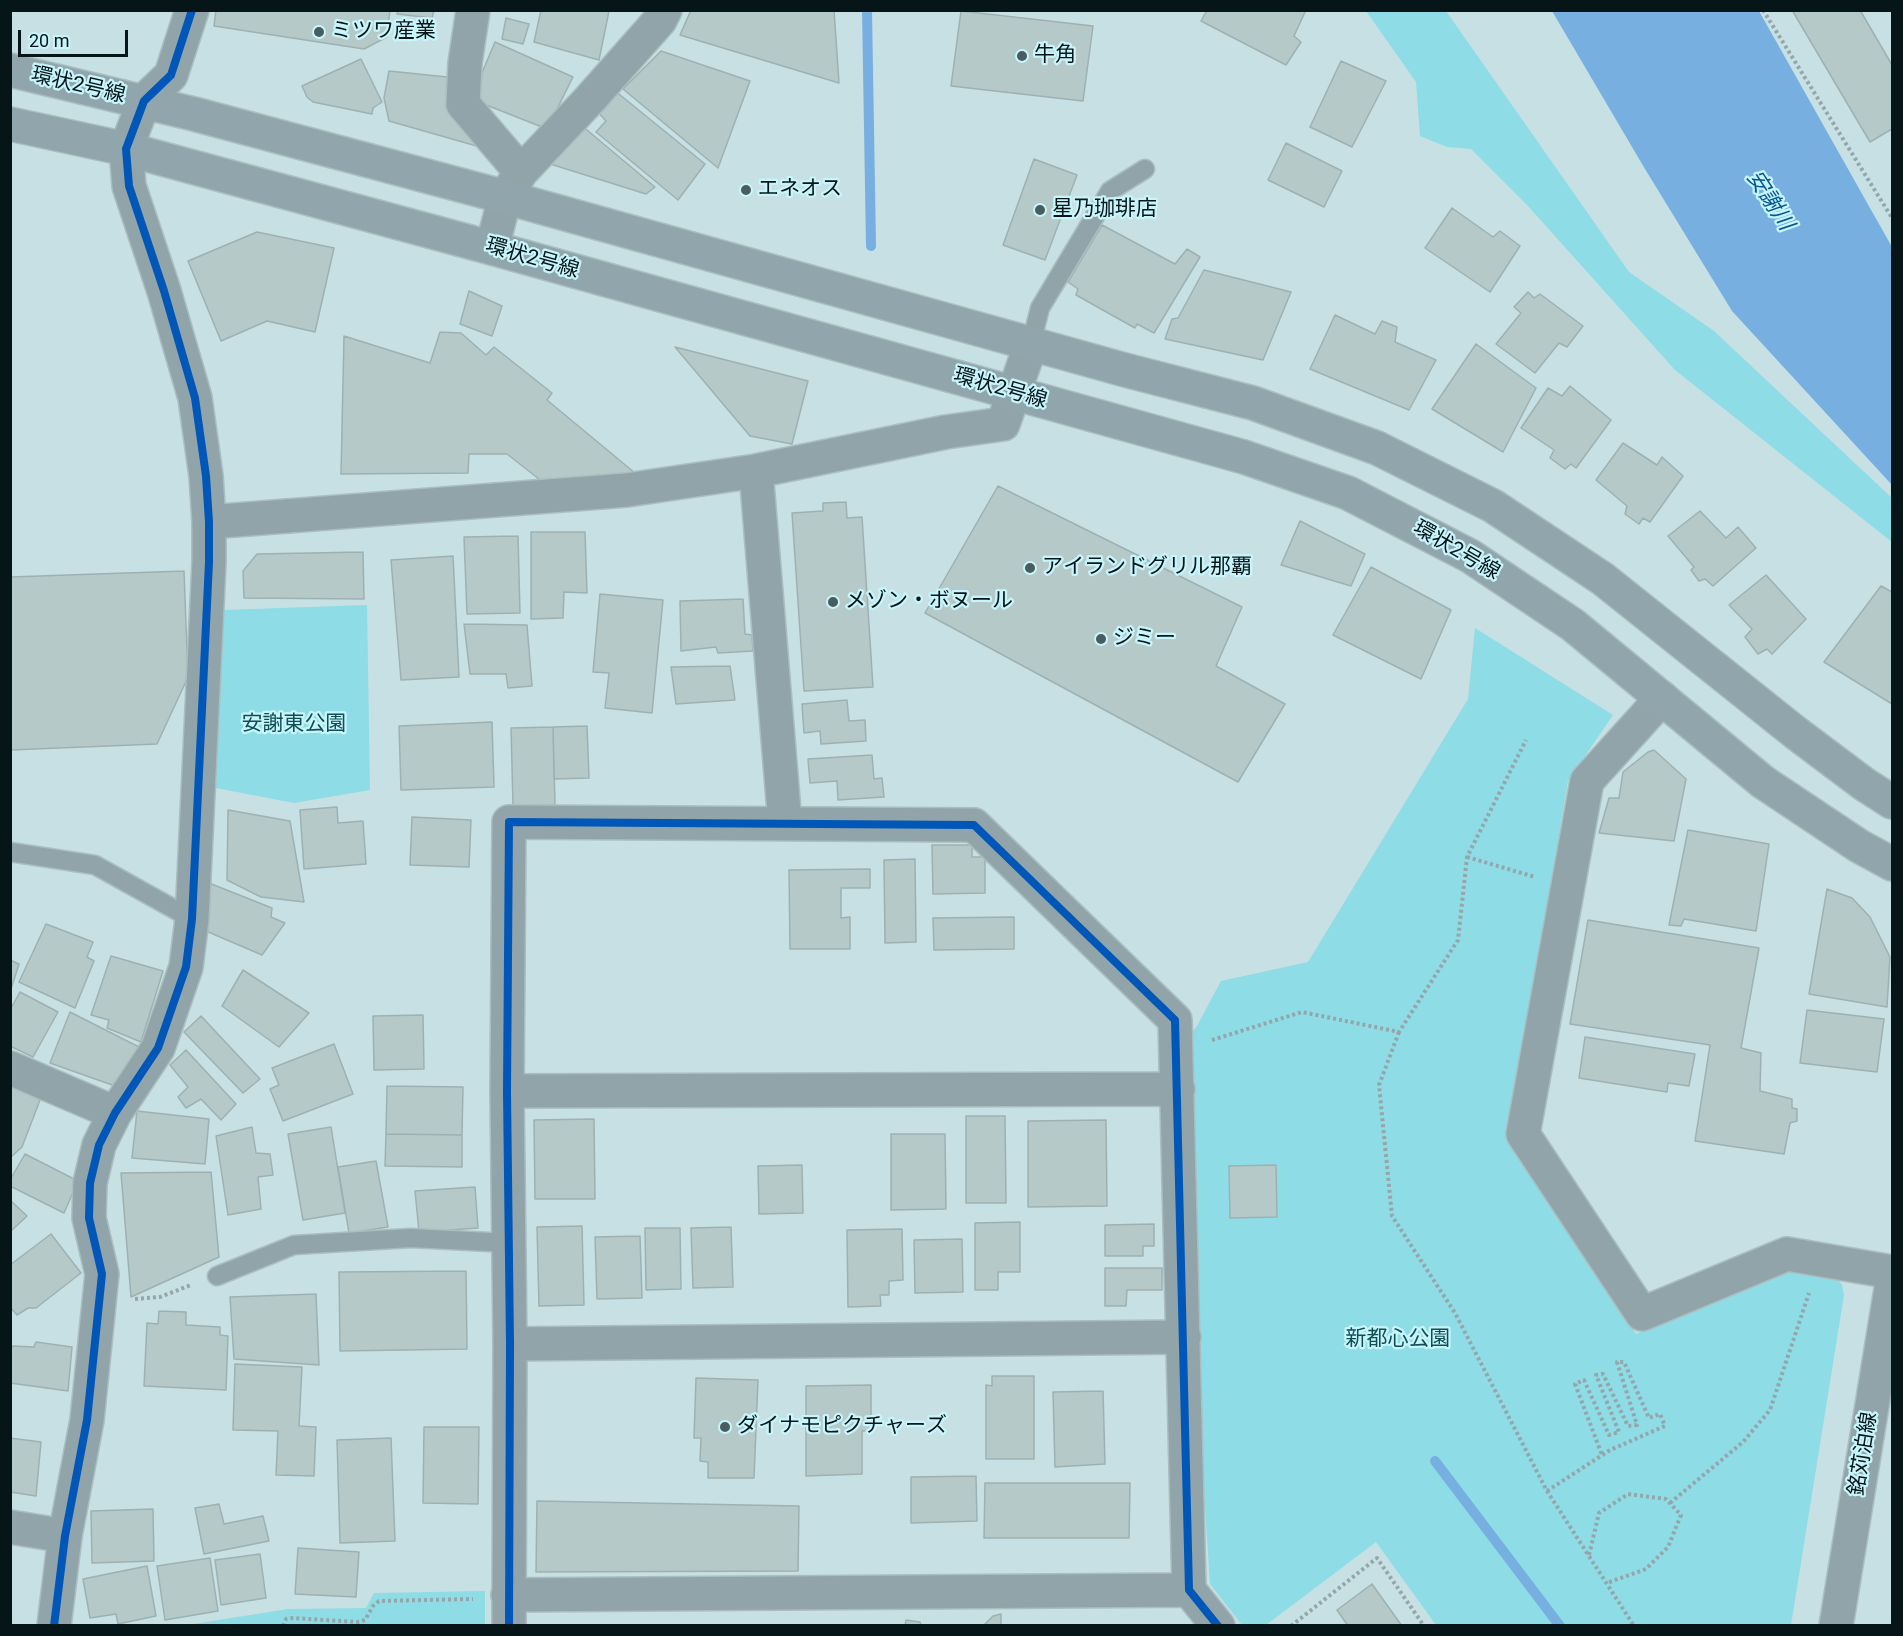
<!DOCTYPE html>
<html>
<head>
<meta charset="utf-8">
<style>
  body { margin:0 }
  #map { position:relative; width:1903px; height:1636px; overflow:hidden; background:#c7e0e3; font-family:Roboto,sans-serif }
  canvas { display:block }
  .frame { position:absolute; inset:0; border:12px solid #051518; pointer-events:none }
  .scale { position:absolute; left:18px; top:30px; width:110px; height:27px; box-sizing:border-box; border:3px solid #051518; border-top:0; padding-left:8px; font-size:18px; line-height:21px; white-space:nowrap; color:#051518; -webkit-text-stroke:4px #c8f5fc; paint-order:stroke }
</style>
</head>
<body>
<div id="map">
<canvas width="1903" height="1636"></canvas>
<div class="frame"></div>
<div class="scale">20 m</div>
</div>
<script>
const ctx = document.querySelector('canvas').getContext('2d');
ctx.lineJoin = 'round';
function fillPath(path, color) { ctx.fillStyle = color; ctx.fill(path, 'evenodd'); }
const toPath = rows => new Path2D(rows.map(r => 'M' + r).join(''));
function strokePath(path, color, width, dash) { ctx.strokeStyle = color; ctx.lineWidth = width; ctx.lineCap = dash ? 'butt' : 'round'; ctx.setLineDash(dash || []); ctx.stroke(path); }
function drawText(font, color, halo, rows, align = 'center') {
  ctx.font = font + ' Roboto,"Noto Sans JP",sans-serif'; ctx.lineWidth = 4.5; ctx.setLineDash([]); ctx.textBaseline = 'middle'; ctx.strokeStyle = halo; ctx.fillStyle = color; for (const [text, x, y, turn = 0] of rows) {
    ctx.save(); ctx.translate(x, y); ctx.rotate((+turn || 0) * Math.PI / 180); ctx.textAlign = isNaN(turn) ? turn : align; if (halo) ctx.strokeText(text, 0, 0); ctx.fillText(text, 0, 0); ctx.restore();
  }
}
const green = toPath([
  [1366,11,1446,11,1629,272,1714,331,1892,498,1892,542,1675,370,1528,206,1471,149,1447,147,1420,136,1416,82],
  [367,605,370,790,294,803,216,788,223,610],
  [1475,628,1613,715,1568,781,1508,1136,1636,1334,1780,1272,1799,1269,1836,1277,1842,1285,1844,1295,1791,1625,1436,1625,1376,1542,1266,1625,1242,1625,1210,1584,1176,1051,1197,1026,1221,981,1308,962,1468,699],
  [485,1591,485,1625,187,1625,288,1609,366,1608,374,1593]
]);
const water = toPath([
  [1552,11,1759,11,1892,247,1892,485,1732,311,1645,169]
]);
const stream = toPath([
  [867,10,871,246],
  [1435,1461,1560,1626]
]);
const building = toPath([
  [216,10,390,10,387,37,364,49,214,26,216,10],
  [398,10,434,10,432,18,397,14,398,10],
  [541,10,609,11,599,60,534,42,541,10],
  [691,10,834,10,839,83,680,35,691,10],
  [1207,10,1306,10,1294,36,1301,42,1286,65,1201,21,1207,10],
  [1792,10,1860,10,1892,65,1892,129,1870,142,1792,10],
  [961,11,1093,26,1083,101,951,86,961,11],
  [506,18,529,24,523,44,502,39,506,18],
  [495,42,573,77,547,129,471,99,495,42],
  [661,51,750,81,718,168,623,89,661,51],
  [361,59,382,102,373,108,372,114,313,102,307,97,302,86,361,59],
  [1341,61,1386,81,1352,147,1310,127,1341,61],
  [389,71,457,78,487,149,389,121,384,98,389,71],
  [614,90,705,164,678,200,596,132,606,121,598,112,614,90],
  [581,125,655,187,646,194,547,163,581,125],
  [1286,143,1342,171,1324,207,1268,180,1286,143],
  [1034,159,1077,175,1045,260,1003,245,1034,159],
  [1452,208,1493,237,1500,231,1520,246,1490,292,1425,248,1452,208],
  [1102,225,1175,264,1187,249,1200,257,1154,333,1137,324,1135,328,1076,295,1078,289,1068,282,1102,225],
  [257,232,334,248,315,332,267,321,221,341,188,261,257,232],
  [1204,270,1291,292,1263,360,1165,339,1172,319,1178,318,1204,270],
  [469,291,502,306,492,336,460,324,469,291],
  [1528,292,1534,298,1540,294,1583,326,1567,347,1559,343,1535,373,1496,344,1521,313,1514,307,1528,292],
  [1335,315,1375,334,1382,321,1397,327,1395,342,1436,360,1409,410,1310,369,1335,315],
  [440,332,461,333,486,355,494,347,552,393,547,400,641,478,544,483,507,454,469,454,468,473,341,474,344,336,430,363,440,332],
  [1476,344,1536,388,1503,452,1432,409,1476,344],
  [675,347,808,381,792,444,750,436,675,347],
  [1570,386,1611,420,1576,468,1571,464,1565,469,1550,458,1554,450,1521,428,1548,388,1562,396,1570,386],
  [1623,443,1657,465,1662,457,1683,476,1650,522,1643,518,1639,524,1625,514,1627,506,1596,480,1623,443],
  [998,486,1242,607,1216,666,1285,704,1238,782,925,613,998,486],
  [846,502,847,518,862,517,873,687,804,691,792,513,823,511,823,503,846,502],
  [1700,511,1726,538,1738,527,1756,548,1713,586,1705,579,1699,581,1691,570,1694,567,1668,536,1700,511],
  [1300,521,1365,554,1351,586,1281,565,1300,521],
  [531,532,585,532,587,593,564,592,563,618,531,619,531,532],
  [518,536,520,613,467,614,464,537,518,536],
  [363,552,364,599,244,598,243,571,257,554,363,552],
  [453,556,459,677,401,680,391,560,453,556],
  [1371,567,1451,610,1421,679,1333,635,1371,567],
  [184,571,188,677,157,744,10,750,10,577,184,571],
  [1766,575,1806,619,1772,654,1767,649,1758,654,1745,637,1752,629,1729,605,1766,575],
  [1881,586,1892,592,1892,704,1824,662,1881,586],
  [600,594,663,600,652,713,605,708,609,673,593,672,600,594],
  [743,599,745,634,752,635,753,651,718,653,716,647,681,651,680,601,743,599],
  [464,624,527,625,532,686,508,688,506,674,470,674,464,624],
  [730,666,735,700,676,704,671,667,730,666],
  [847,700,849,721,865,720,866,741,821,744,820,731,804,733,802,704,847,700],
  [492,722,494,787,401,790,399,726,492,722],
  [587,726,589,778,554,779,553,727,587,726],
  [553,727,555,805,513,806,511,728,553,727],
  [1654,750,1686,779,1674,841,1599,833,1609,798,1619,798,1623,772,1648,752,1654,750],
  [872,755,874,779,882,778,884,797,838,800,837,781,810,783,808,759,872,755],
  [337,807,338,823,363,821,366,864,304,869,300,810,337,807],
  [228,810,290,821,304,902,261,897,227,880,228,810],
  [412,817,471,820,469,867,410,865,412,817],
  [1688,830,1769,844,1756,931,1684,919,1681,926,1669,925,1688,830],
  [932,845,972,845,972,857,985,857,985,893,933,894,932,845],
  [915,859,916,942,885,943,884,860,915,859],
  [870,869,870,888,841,888,841,918,850,917,850,949,790,949,789,870,870,869],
  [209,883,272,908,271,917,285,923,262,955,206,931,209,883],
  [1827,889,1852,898,1870,917,1890,957,1887,1007,1809,994,1827,889],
  [1014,917,1014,949,934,950,933,918,1014,917],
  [1588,920,1759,948,1741,1048,1761,1053,1760,1091,1792,1099,1792,1108,1797,1109,1797,1121,1790,1123,1784,1154,1695,1141,1710,1045,1570,1024,1588,920],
  [46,924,93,942,87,957,94,961,75,1008,19,982,46,924],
  [111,956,163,971,141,1042,107,1028,109,1020,91,1015,111,956],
  [10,960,19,964,11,989,10,989,10,960],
  [243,970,309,1013,279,1047,222,1006,243,970],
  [20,992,58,1012,33,1057,10,1046,10,1010,20,992],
  [1807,1010,1884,1019,1877,1072,1800,1063,1807,1010],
  [70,1012,139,1047,115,1086,50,1063,70,1012],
  [423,1015,424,1069,374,1070,373,1016,423,1015],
  [201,1016,260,1079,243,1093,184,1032,201,1016],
  [1585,1037,1695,1054,1689,1086,1668,1083,1667,1092,1579,1078,1585,1037],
  [334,1044,353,1094,283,1121,270,1089,279,1085,272,1068,334,1044],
  [186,1050,236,1104,221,1120,201,1099,186,1108,178,1097,188,1087,170,1065,186,1050],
  [10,1083,40,1100,22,1147,10,1158,10,1083],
  [387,1086,463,1087,462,1135,386,1134,387,1086],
  [137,1111,209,1119,205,1164,132,1158,137,1111],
  [966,1116,1005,1116,1006,1203,966,1203,966,1116],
  [594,1119,595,1199,535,1199,534,1120,594,1119],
  [1106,1120,1107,1206,1028,1207,1028,1121,1106,1120],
  [252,1127,256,1153,270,1154,273,1175,258,1177,261,1209,228,1215,216,1136,252,1127],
  [331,1127,345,1213,303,1220,288,1134,331,1127],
  [386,1134,462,1135,462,1167,385,1166,386,1134],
  [891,1134,945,1134,946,1209,891,1210,891,1134],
  [25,1154,78,1181,64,1213,10,1186,10,1180,25,1154],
  [376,1161,388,1227,349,1233,338,1167,376,1161],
  [802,1165,803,1213,759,1214,758,1166,802,1165],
  [1276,1165,1277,1217,1230,1218,1229,1166,1276,1165],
  [211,1172,219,1257,131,1297,121,1173,211,1172],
  [475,1187,478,1228,419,1232,415,1191,475,1187],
  [10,1200,27,1216,10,1232,10,1200],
  [1020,1222,1020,1272,998,1272,998,1290,975,1290,975,1223,1020,1222],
  [1154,1224,1154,1246,1143,1246,1143,1256,1105,1256,1105,1225,1154,1224],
  [582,1226,584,1305,539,1306,537,1227,582,1226],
  [731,1227,733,1287,693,1288,691,1228,731,1227],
  [645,1228,680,1228,681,1289,646,1290,645,1228],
  [902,1229,903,1280,889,1281,889,1295,880,1295,881,1306,848,1307,847,1230,902,1229],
  [51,1234,81,1273,36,1308,28,1308,17,1315,10,1307,10,1265,51,1234],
  [640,1236,642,1298,597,1299,595,1237,640,1236],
  [962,1239,963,1292,915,1293,914,1240,962,1239],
  [1105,1268,1162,1268,1162,1290,1127,1290,1126,1306,1105,1306,1105,1268],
  [466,1271,467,1349,340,1351,339,1272,466,1271],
  [316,1294,319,1365,234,1359,230,1297,316,1294],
  [159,1311,186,1312,186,1325,220,1327,220,1335,228,1336,226,1390,144,1386,147,1323,158,1324,159,1311],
  [36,1342,72,1347,68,1391,10,1383,10,1349,13,1346,34,1347,36,1342],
  [235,1364,302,1367,299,1426,316,1427,314,1476,276,1475,278,1431,233,1430,235,1364],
  [992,1376,1034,1376,1034,1459,986,1459,986,1385,992,1386,992,1376],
  [696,1378,758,1380,754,1478,708,1478,708,1462,700,1461,701,1438,694,1438,696,1378],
  [871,1385,871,1431,862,1431,862,1474,806,1476,806,1386,871,1385],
  [1103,1391,1105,1464,1055,1467,1053,1392,1103,1391],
  [424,1427,479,1427,478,1504,423,1503,424,1427],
  [10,1438,41,1442,36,1496,10,1492,10,1438],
  [391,1438,395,1541,340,1543,337,1440,391,1438],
  [976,1476,977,1521,911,1523,911,1477,976,1476],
  [985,1483,1130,1483,1129,1538,984,1538,985,1483],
  [537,1501,799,1506,798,1571,536,1572,537,1501],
  [219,1504,224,1524,263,1516,269,1541,204,1554,195,1508,219,1504],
  [153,1509,154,1561,92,1563,91,1511,153,1509],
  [298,1548,359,1552,356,1597,295,1594,298,1548],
  [260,1554,266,1598,221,1605,215,1560,260,1554],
  [210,1558,218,1611,165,1620,157,1566,210,1558],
  [147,1566,156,1616,118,1624,116,1614,90,1618,83,1579,147,1566],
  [1372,1584,1402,1626,1348,1626,1337,1610,1372,1584],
  [1001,1614,1001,1626,983,1626,993,1616,1001,1614],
  [906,1620,920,1622,921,1626,905,1626,906,1620]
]);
const path = toPath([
  [1763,10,1892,218],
  [1467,857,1535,877],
  [1399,1032,1379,1085,1392,1216,1455,1313,1547,1491,1634,1626],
  [1212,1040,1302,1012,1399,1032,1458,940,1467,857,1526,740],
  [135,1299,160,1297,191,1285],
  [1547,1491,1610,1450,1665,1426,1660,1414,1649,1418,1624,1362,1617,1362,1637,1425,1628,1426,1603,1374,1596,1375,1619,1432,1609,1435,1584,1380,1575,1384,1602,1455],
  [1670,1503,1743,1442,1770,1410,1809,1293],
  [1589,1555,1599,1513,1628,1494,1666,1499,1681,1515,1668,1547,1646,1569,1607,1583],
  [283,1626,286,1619,293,1618,357,1622,365,1620,373,1606,379,1601,473,1599],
  [1291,1626,1377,1558,1424,1626]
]);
const service = toPath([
  [1031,344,1040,308,1110,191,1145,169],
  [10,852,95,865,192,919],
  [217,1276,294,1245,411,1238,509,1243]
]);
const minor = toPath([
  [473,10,465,63,463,104,521,172,505,197,492,248],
  [521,172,591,98,660,20,665,10],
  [756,471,785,824],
  [209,522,627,490,756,471,946,432,1003,424,1031,344],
  [1662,698,1587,781,1523,1134,1642,1314,1787,1254,1892,1272],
  [10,1068,115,1113],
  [507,1091,1178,1089],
  [510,1344,1184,1337],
  [10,1527,65,1536],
  [508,1595,1189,1590],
  [54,1626,65,1536,87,1420,102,1274,89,1218,90,1183,99,1145,115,1113,158,1048,186,967,192,919,209,562,209,522,206,476,195,398,164,291,129,186,126,149,144,101,171,75,192,10],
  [509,1626,510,1344,507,1091,509,822,974,825,1175,1020,1189,1590,1218,1626]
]);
const tertiary = toPath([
  [1836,1626,1892,1283]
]);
const primary = toPath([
  [10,70,194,114,505,197,1125,370,1253,403,1377,448,1493,506,1603,579,1796,733,1864,784,1892,802],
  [10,124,126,149,492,248,1244,457,1348,493,1470,556,1573,625,1763,782,1859,846,1892,864]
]);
const cycleway = toPath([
  [54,1626,65,1536,87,1420,102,1274,89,1218,90,1183,99,1145,115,1113,158,1048,186,967,192,919,209,562,209,522,206,476,195,398,164,291,129,186,126,149,144,101,171,75,192,10],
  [509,1626,510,1344,507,1091,509,822,974,825,1175,1020,1189,1590,1218,1626]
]);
const markers = [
  [319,32,6,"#495c5f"],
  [1022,56,6,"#495c5f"],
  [746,190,6,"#495c5f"],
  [1040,210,6,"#495c5f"],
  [1030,568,6,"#495c5f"],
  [833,602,6,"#495c5f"],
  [1101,639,6,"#495c5f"],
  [725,1427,6,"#495c5f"]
];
const poiNames = [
  ["ミツワ産業",331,32],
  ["牛角",1034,56],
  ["エネオス",758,190],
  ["星乃珈琲店",1052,210],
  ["アイランドグリル那覇",1042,568],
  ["メゾン・ボヌール",845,602],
  ["ジミー",1113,639],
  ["ダイナモピクチャーズ",737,1427]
];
const streetNames = [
  ["環状2号線",78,86,13],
  ["環状2号線",532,259,16],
  ["環状2号線",1000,389,16],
  ["環状2号線",1456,551,30],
  ["銘苅泊線",1864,1454,-81]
];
const parkNames = [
  ["安謝東公園",294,725],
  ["新都心公園",1398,1340]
];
const waterNames = [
  ["安謝川",1769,201,57]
];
fillPath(green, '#8edce6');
fillPath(water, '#77b0e0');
strokePath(stream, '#77b0e0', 10);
fillPath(building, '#b5c9c9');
strokePath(building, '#9eb1b2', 1.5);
strokePath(service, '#aabec0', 21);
strokePath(minor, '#aabec0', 36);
strokePath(tertiary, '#aabec0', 36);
strokePath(primary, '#aabec0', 36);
strokePath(path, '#95a6aa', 4, [3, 3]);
strokePath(service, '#91a4a9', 18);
strokePath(minor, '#91a4a9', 33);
strokePath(tertiary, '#91a4a9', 33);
strokePath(primary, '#91a6ac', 33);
strokePath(cycleway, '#0057b8', 8);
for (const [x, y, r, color] of markers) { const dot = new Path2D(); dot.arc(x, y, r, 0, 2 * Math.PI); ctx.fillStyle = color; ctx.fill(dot); strokePath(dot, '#c8f5fc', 2); }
drawText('21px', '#051518', '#c8f5fc', poiNames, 'left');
drawText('21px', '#051518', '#c8f5fc', streetNames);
drawText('21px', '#0f4e56', '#c8f5fc', parkNames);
drawText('italic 22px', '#005593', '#c8f5fc', waterNames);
</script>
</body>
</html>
